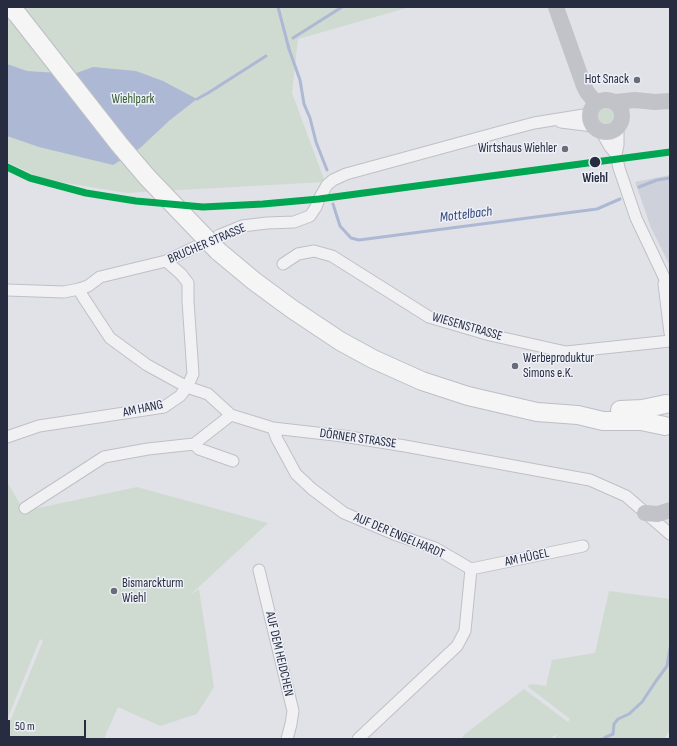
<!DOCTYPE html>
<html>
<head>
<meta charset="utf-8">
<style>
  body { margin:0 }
  #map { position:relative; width:677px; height:746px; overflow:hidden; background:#e1e2e7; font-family:"Sofia Sans Condensed",sans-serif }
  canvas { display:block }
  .frame { position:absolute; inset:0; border:8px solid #272c41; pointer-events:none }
  .scale { position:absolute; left:8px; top:720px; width:78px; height:18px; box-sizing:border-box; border:2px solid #272c41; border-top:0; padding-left:5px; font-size:12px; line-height:14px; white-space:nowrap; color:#272c41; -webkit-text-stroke:3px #eef0f7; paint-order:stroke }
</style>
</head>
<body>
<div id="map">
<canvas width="677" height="746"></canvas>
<div class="frame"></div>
<div class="scale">50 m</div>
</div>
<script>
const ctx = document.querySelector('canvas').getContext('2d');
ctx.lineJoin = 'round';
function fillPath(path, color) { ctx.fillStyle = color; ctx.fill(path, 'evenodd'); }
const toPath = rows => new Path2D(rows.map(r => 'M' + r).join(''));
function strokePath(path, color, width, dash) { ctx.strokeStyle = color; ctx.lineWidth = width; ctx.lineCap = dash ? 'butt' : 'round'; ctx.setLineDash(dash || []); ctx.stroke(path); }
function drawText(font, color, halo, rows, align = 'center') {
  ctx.font = font + ' "Sofia Sans Condensed",sans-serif'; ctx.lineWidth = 3; ctx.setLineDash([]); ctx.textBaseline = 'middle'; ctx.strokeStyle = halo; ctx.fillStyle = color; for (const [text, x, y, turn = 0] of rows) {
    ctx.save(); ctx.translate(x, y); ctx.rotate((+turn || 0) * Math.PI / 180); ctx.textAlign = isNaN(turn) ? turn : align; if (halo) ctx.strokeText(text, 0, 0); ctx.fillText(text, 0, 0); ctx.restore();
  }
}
const built = toPath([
  [670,175,670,266,651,228,635,182]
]);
const green = toPath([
  [7,7,410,7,298,39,292,93,325,182,126,193,43,179,7,162],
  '598 116a8 8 0 1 1 16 0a8 8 0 1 1-16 0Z',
  [7,482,24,511,137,487,268,523,189,596,199,589,214,687,197,714,160,726,118,707,104,739,7,739,7,722,11,719,43,641,40,639,9,715,7,717],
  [609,591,670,599,670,730,664,739,554,739,558,733,550,739,461,739,465,734,524,689,568,722,570,719,527,686,531,684,546,686,552,660,595,653]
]);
const water = toPath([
  [7,64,27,71,74,74,93,67,136,71,163,81,197,99,170,120,140,148,113,165,39,147,7,136]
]);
const stream = toPath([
  [278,7,289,49,300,80,304,104,310,118,316,142,327,170],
  [293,38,342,7],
  [197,99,208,93,266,56],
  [639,187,657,180,670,178],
  [333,204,340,226,351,238,359,240,597,209,620,199],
  [603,739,606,737,613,734,614,724,618,719,629,714,642,702,656,681,667,666,670,648]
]);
const street = toPath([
  [561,122,585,125,594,127],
  [601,131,610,147,616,154,619,168,636,218,663,275,670,292],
  [616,154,618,145,618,127],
  [283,264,298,254,314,251,332,256,429,317,490,335,566,352,670,341],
  [664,284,670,333],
  [79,289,83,297,110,338,147,365,187,387,208,394,231,415,273,428,343,436,405,446,590,480,626,496,670,534],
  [7,290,64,292,79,289,88,286,100,277,166,261,220,235,242,226,267,223,294,222,310,216,316,207,319,199,327,185,333,180,346,174,500,132,534,123,590,114],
  [273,428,277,439,296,474,312,489,344,513,394,534,435,548,471,569,465,631,457,646,358,739],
  [7,437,39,426,164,407,180,396,187,387,193,374,188,301,188,283,181,274,166,261],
  [194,444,199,449,233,461],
  [25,508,104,457,148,449,194,444,231,415],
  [471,569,583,546],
  [259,570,293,711,291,724,287,739]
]);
const secondary = toPath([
  [556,7,584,86,587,92,596,103],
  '590 116a16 16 0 1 1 32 0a16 16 0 1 1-32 0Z',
  [615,102,635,100,655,102,670,101],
  [645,513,658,514,670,510]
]);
const primary = toPath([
  [218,251,254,281,292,309,340,341,373,359,422,381,468,396,537,412,578,415,603,421,641,421,665,426],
  [620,410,642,409,666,404]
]);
const primaryBridge = toPath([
  [10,7,18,15,119,144,147,177,218,251]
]);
const rail1 = toPath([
  [7,167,30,178,86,193,136,201,203,207,263,204,319,199,670,152]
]);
const markers = [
  [637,80,4,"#686c7b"],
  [565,149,4,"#686c7b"],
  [595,162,6,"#272c41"],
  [515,366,4,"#686c7b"],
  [114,591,4,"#686c7b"]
];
const poiNames = [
  ["Hot Snack",629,80],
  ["Wirtshaus Wiehler",557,149],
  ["Werbeproduktur",523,359,"left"],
  ["Simons e.K.",523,374,"left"],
  ["Bismarckturm",122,584,"left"],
  ["Wiehl",122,599,"left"]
];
const parkNames = [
  ["Wiehlpark",133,100]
];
const stopNames = [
  ["Wiehl",595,179]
];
const streetNames = [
  ["BRUCHER STRASSE",207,244,-23],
  ["WIESENSTRASSE",467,327,16],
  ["AM HANG",143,409,-12],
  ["DÖRNER STRASSE",358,439,8],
  ["AUF DER ENGELHARDT",399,536,23],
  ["AM HÜGEL",527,558,-12],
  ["AUF DEM HEIDCHEN",279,654,77]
];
const waterNames = [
  ["Mottelbach",466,215,-7]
];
fillPath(built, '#cfd1da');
fillPath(green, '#cfdad1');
fillPath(water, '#adb9d4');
strokePath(stream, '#adb9d4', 3);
strokePath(street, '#bfc0c5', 13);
strokePath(primary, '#bdbfc5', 20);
strokePath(street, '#f1f1f3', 11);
strokePath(secondary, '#c2c3c9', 16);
strokePath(primary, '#f5f5f6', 18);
strokePath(primaryBridge, '#bdbfc5', 20, []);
strokePath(primaryBridge, '#f5f5f6', 18);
strokePath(rail1, '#00a651', 7);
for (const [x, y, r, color] of markers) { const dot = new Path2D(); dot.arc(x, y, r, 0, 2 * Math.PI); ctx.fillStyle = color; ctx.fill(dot); strokePath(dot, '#eef0f7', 1.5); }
drawText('13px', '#272c41', '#eef0f7', poiNames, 'right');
drawText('13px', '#345e33', '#eef0f7', parkNames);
drawText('bold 13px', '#272c41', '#eef0f7', stopNames);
drawText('13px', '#272c41', '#eef0f7', streetNames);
drawText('italic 14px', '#2e4378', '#eef0f7', waterNames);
</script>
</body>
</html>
